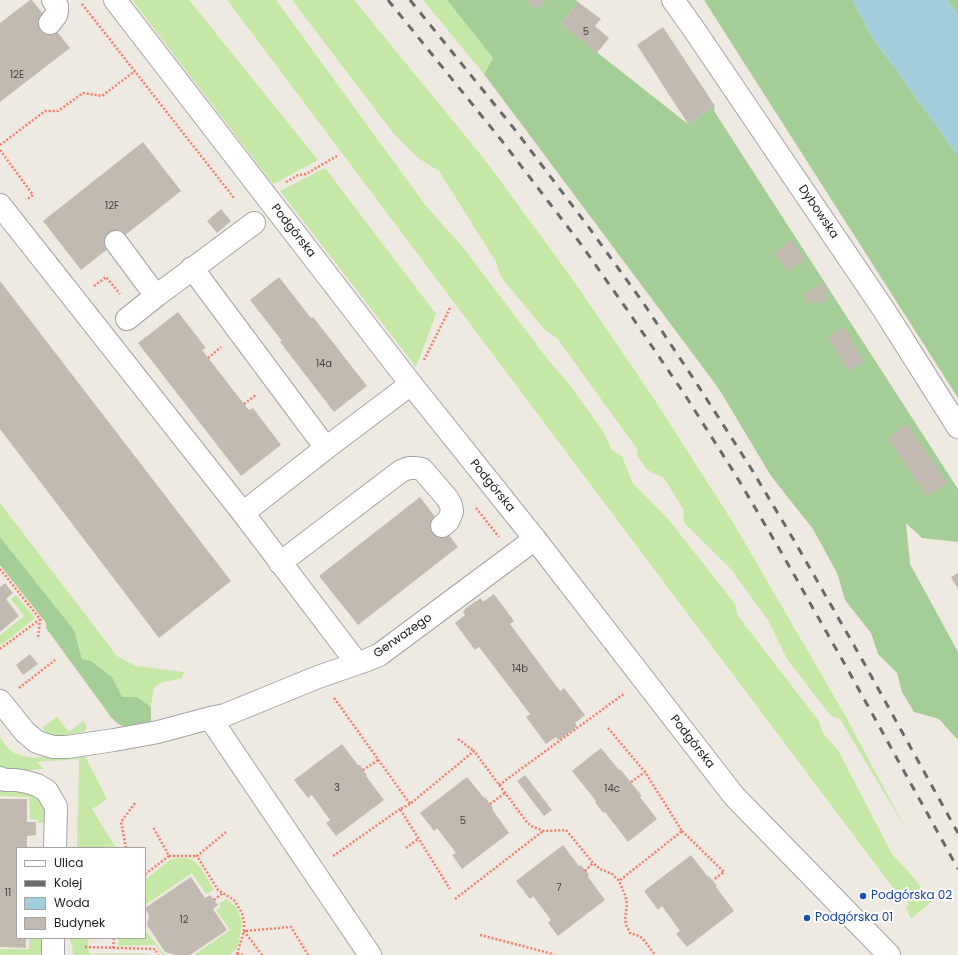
<!DOCTYPE html>
<html>
<head>
<meta charset="utf-8">
<style>
  body { margin:0 }
  #map { position:relative; width:958px; height:955px; overflow:hidden; background:#eeeae2; font-family:Poppins,sans-serif }
  canvas { display:block }
  .legend { position:absolute; left:16px; top:847px; width:130px; height:92px; box-sizing:border-box; background:#fff; border:1px solid #a4a4a4; margin:0; padding:5px 7px; list-style:none; font-size:12px; color:#1c1c1c }
  .legend li { display:flex; align-items:center; gap:8px; height:20px }
  .legend b { width:20px; border:1px solid #a4a4a4 }
</style>
</head>
<body>
<div id="map">
<canvas width="958" height="955"></canvas>
<ul class="legend">
<li><b style="height:5px;background:#fff"></b>Ulica</li>
<li><b style="height:5px;background:#6a6a6a"></b>Kolej</li>
<li><b style="height:11px;background:#a2cddb"></b>Woda</li>
<li><b style="height:11px;background:#c2bab1"></b>Budynek</li>
</ul>
</div>
<script>
const ctx = document.querySelector('canvas').getContext('2d');
ctx.lineJoin = 'round';
function fillPath(path, color) { ctx.fillStyle = color; ctx.fill(path, 'evenodd'); }
const toPath = rows => new Path2D(rows.map(r => 'M' + r).join(''));
function strokePath(path, color, width, dash) { ctx.strokeStyle = color; ctx.lineWidth = width; ctx.lineCap = dash ? 'butt' : 'round'; ctx.setLineDash(dash || []); ctx.stroke(path); }
function drawText(font, color, halo, rows, align = 'center') {
  ctx.font = font + ' Poppins,sans-serif'; ctx.lineWidth = 4; ctx.setLineDash([]); ctx.textBaseline = 'middle'; ctx.strokeStyle = halo; ctx.fillStyle = color; for (const [text, x, y, turn = 0] of rows) {
    ctx.save(); ctx.translate(x, y); ctx.rotate((+turn || 0) * Math.PI / 180); ctx.textAlign = isNaN(turn) ? turn : align; if (halo) ctx.strokeText(text, 0, 0); ctx.fillText(text, 0, 0); ctx.restore();
  }
}
const grass = toPath([
  [132,0,189,0,318,160,273,184],
  [227,0,276,0,426,206,465,250,549,361,569,384,603,431,612,450,622,456,632,482,669,520,735,604,738,616,818,720,823,733,839,752,892,854,908,871,932,901,911,919,906,907,909,904,901,893,897,893],
  [292,0,354,0,485,160,571,277,654,399,734,524,846,717,907,831,840,719,831,716,787,659,768,620,730,568,684,523,683,509,664,478,647,470,638,457,637,449,557,338,544,329,501,277,496,262,439,171,418,158,394,134],
  [423,0,447,0,493,58,484,74],
  [325,168,436,314,416,367,280,191],
  [0,503,117,656,136,666,184,672,182,678,160,683,154,688,151,707,137,697,122,697,112,677,91,661,82,659,74,630,0,537],
  [16,595,35,618,0,646,0,635,24,616,11,599],
  [57,717,69,732,83,721,86,724,86,730,83,732,50,738,44,733,43,727],
  [0,737,8,748,14,753,23,756,34,758,77,752,86,758,107,799,92,809,116,848,77,848,79,759,37,762,44,769,14,771,0,768],
  [0,785,44,795,47,823,38,823,38,820,30,819,29,797,0,796],
  [178,858,188,858,194,861,201,868,214,890,206,894,192,873,145,905,145,880,171,859],
  [226,899,230,902,236,907,239,913,242,922,239,942,236,949,234,951,229,955,194,955,230,930,216,910,221,907,219,904],
  [145,930,165,955,162,955,156,945,118,946,119,938,145,938],
  [29,938,45,938,45,952,40,955,0,955,0,949,29,949],
  [69,938,88,938,89,954,148,954,149,955,73,955,72,945]
]);
const forest = toPath([
  [447,0,526,0,537,9,545,0,576,0,578,2,561,24,688,124,715,106,714,111,958,489,958,542,922,538,906,523,910,564,958,652,958,740,939,719,914,712,902,692,897,673,878,654,871,633,845,600,837,573,813,529,771,476,719,389,484,74,493,58],
  [704,0,852,0,871,35,958,156,958,398],
  [947,0,958,0,958,15],
  [0,537,74,630,82,659,91,661,112,677,122,697,137,697,151,707,151,725,130,729,118,724,111,717,46,628,46,623,0,565]
]);
const water = toPath([
  [852,0,947,0,958,15,958,156,871,35]
]);
const building = toPath([
  [30,0,32,0,70,48,0,102,0,23],
  [526,0,545,0,537,9],
  [578,2,601,19,595,26,609,38,597,53,561,24],
  [663,27,715,106,688,124,637,45],
  [143,142,181,191,81,270,43,221],
  [221,209,231,221,217,233,207,221],
  [791,240,805,259,788,271,774,253],
  [279,277,311,318,313,317,367,386,334,412,280,342,282,341,250,300],
  [0,281,231,581,159,638,0,429],
  [823,283,828,292,825,294,828,299,818,304,815,300,808,304,803,294],
  [178,312,206,348,202,350,244,404,249,410,253,408,281,445,241,476,138,343],
  [844,327,864,362,848,371,828,336],
  [907,424,947,483,927,496,888,438],
  [420,497,458,547,358,625,319,576],
  [958,573,958,589,951,577],
  [5,583,13,593,6,599,19,616,0,632,0,587],
  [494,594,514,621,510,624,560,691,564,688,585,715,575,723,577,726,573,730,559,740,556,737,546,744,526,717,530,714,479,647,475,650,455,623,465,615,463,612,466,608,476,601,477,601,481,598,483,602],
  [30,654,38,664,23,675,16,665],
  [342,744,358,765,360,765,363,770,367,775,366,776,384,800,336,836,326,823,330,820,312,795,308,798,294,780],
  [601,748,619,770,620,769,642,796,640,797,657,819,628,842,605,812,603,813,595,802,596,801,572,771],
  [525,775,552,810,544,816,517,781],
  [467,777,484,798,485,797,493,808,492,809,509,833,462,869,452,855,456,853,437,828,434,831,420,813],
  [0,799,27,799,27,822,36,822,36,835,27,836,27,848,17,848,17,938,26,938,26,948,0,947],
  [563,845,579,866,581,865,589,875,588,877,605,900,558,936,548,923,551,920,533,896,530,899,516,881],
  [691,855,708,877,709,876,717,886,716,887,734,911,687,947,676,934,680,931,662,906,658,910,644,891],
  [191,877,205,898,210,895,218,905,213,909,227,930,190,955,176,955,165,952,147,925,149,915,145,909,145,908]
]);
const path = toPath([
  [82,4,234,198],
  [0,145,45,111,58,111,83,93,102,96,135,71],
  [0,150,33,195,26,200],
  [286,182,298,175,306,174,337,156],
  [94,286,106,277,120,294],
  [208,358,221,347],
  [424,360,450,308],
  [244,404,256,395],
  [476,508,499,537],
  [0,569,40,619,38,637],
  [0,649,39,620],
  [19,688,55,660],
  [334,698,410,804,474,751,526,821,531,826,544,831,566,830,593,863,600,869,612,874,619,881,625,895,627,904,625,920,627,927,630,933,639,936,643,939,655,955],
  [608,728,645,772,682,831,619,881],
  [458,739,474,751],
  [363,770,378,760],
  [631,782,645,772],
  [499,785,625,693],
  [410,804,400,809,450,889],
  [490,804,505,793],
  [682,831,724,872,713,880],
  [226,832,197,856,218,890,234,900,242,913,244,922,244,931,237,954,235,955],
  [126,848,121,822,135,803],
  [406,848,418,839],
  [169,856,197,856],
  [333,856,336,854,400,809],
  [585,871,593,863],
  [145,874,169,856,153,827],
  [455,899,543,831],
  [214,900,223,893],
  [480,935,553,954,554,955],
  [85,947,155,949,158,955],
  [113,948,114,938],
  [237,954,243,955],
  [262,955,244,931,291,927,308,955]
]);
const minor = toPath([
  [50,23,56,15,57,11,57,6,53,0],
  [0,205,243,513,357,663],
  [116,242,156,296,254,223],
  [192,268,326,448,243,513],
  [127,319,156,296],
  [326,448,411,384],
  [280,563,401,471,409,468,416,468,422,469,447,498,451,505,452,512,448,521,442,526],
  [0,701,25,732,37,742,53,747,67,747,114,740,158,732,210,718],
  [0,778,5,780,16,780,27,782,37,785,47,791,56,807,55,848],
  [53,955,53,938],
  [370,955,210,718,225,715,318,677,367,660,379,655,535,539]
]);
const tertiary = toPath([
  [115,0,411,384,535,539,734,796,889,955],
  [673,0,693,28,884,310,958,427]
]);
const rail = toPath([
  [388,0,502,141,580,243,628,311,685,395,735,474,780,550,848,670,958,869],
  [410,0,516,131,590,229,644,304,697,384,749,465,795,542,864,663,958,833]
]);
const markers = [
  [863,896,4,"#1a4fb4"],
  [807,918,4,"#1a4fb4"]
];
const numberNames = [
  ["5",586,32],
  ["12E",17,75],
  ["12F",112,206],
  ["14a",324,364],
  ["14b",520,669],
  ["3",337,788],
  ["14c",612,789],
  ["5",463,821],
  ["7",559,888],
  ["11",8,893],
  ["12",184,920]
];
const streetNames = [
  ["Dybowska",818,212,56],
  ["Podgórska",293,231,52],
  ["Podgórska",492,486,51],
  ["Gerwazego",403,636,-35],
  ["Podgórska",692,742,52]
];
const transitNames = [
  ["Podgórska 02",871,896],
  ["Podgórska 01",815,918]
];
fillPath(grass, '#c5e8a7');
fillPath(forest, '#a5cd97');
fillPath(water, '#a2cddb');
fillPath(building, '#c2bab1');
strokePath(minor, '#a3a3a3', 24);
strokePath(tertiary, '#a3a3a3', 24);
strokePath(path, '#f97b68', 2.5, [2, 2]);
strokePath(minor, '#fff', 22);
strokePath(tertiary, '#fff', 22);
strokePath(rail, '#6a6a6a', 3, [8, 8]);
for (const [x, y, r, color] of markers) { const dot = new Path2D(); dot.arc(x, y, r, 0, 2 * Math.PI); ctx.fillStyle = color; ctx.fill(dot); strokePath(dot, '#fff', 1.5); }
drawText('10px', '#464441', null, numberNames);
drawText('12px', '#1c1c1c', '#fff', streetNames);
drawText('12px', '#164399', '#fff', transitNames, 'left');
</script>
</body>
</html>
